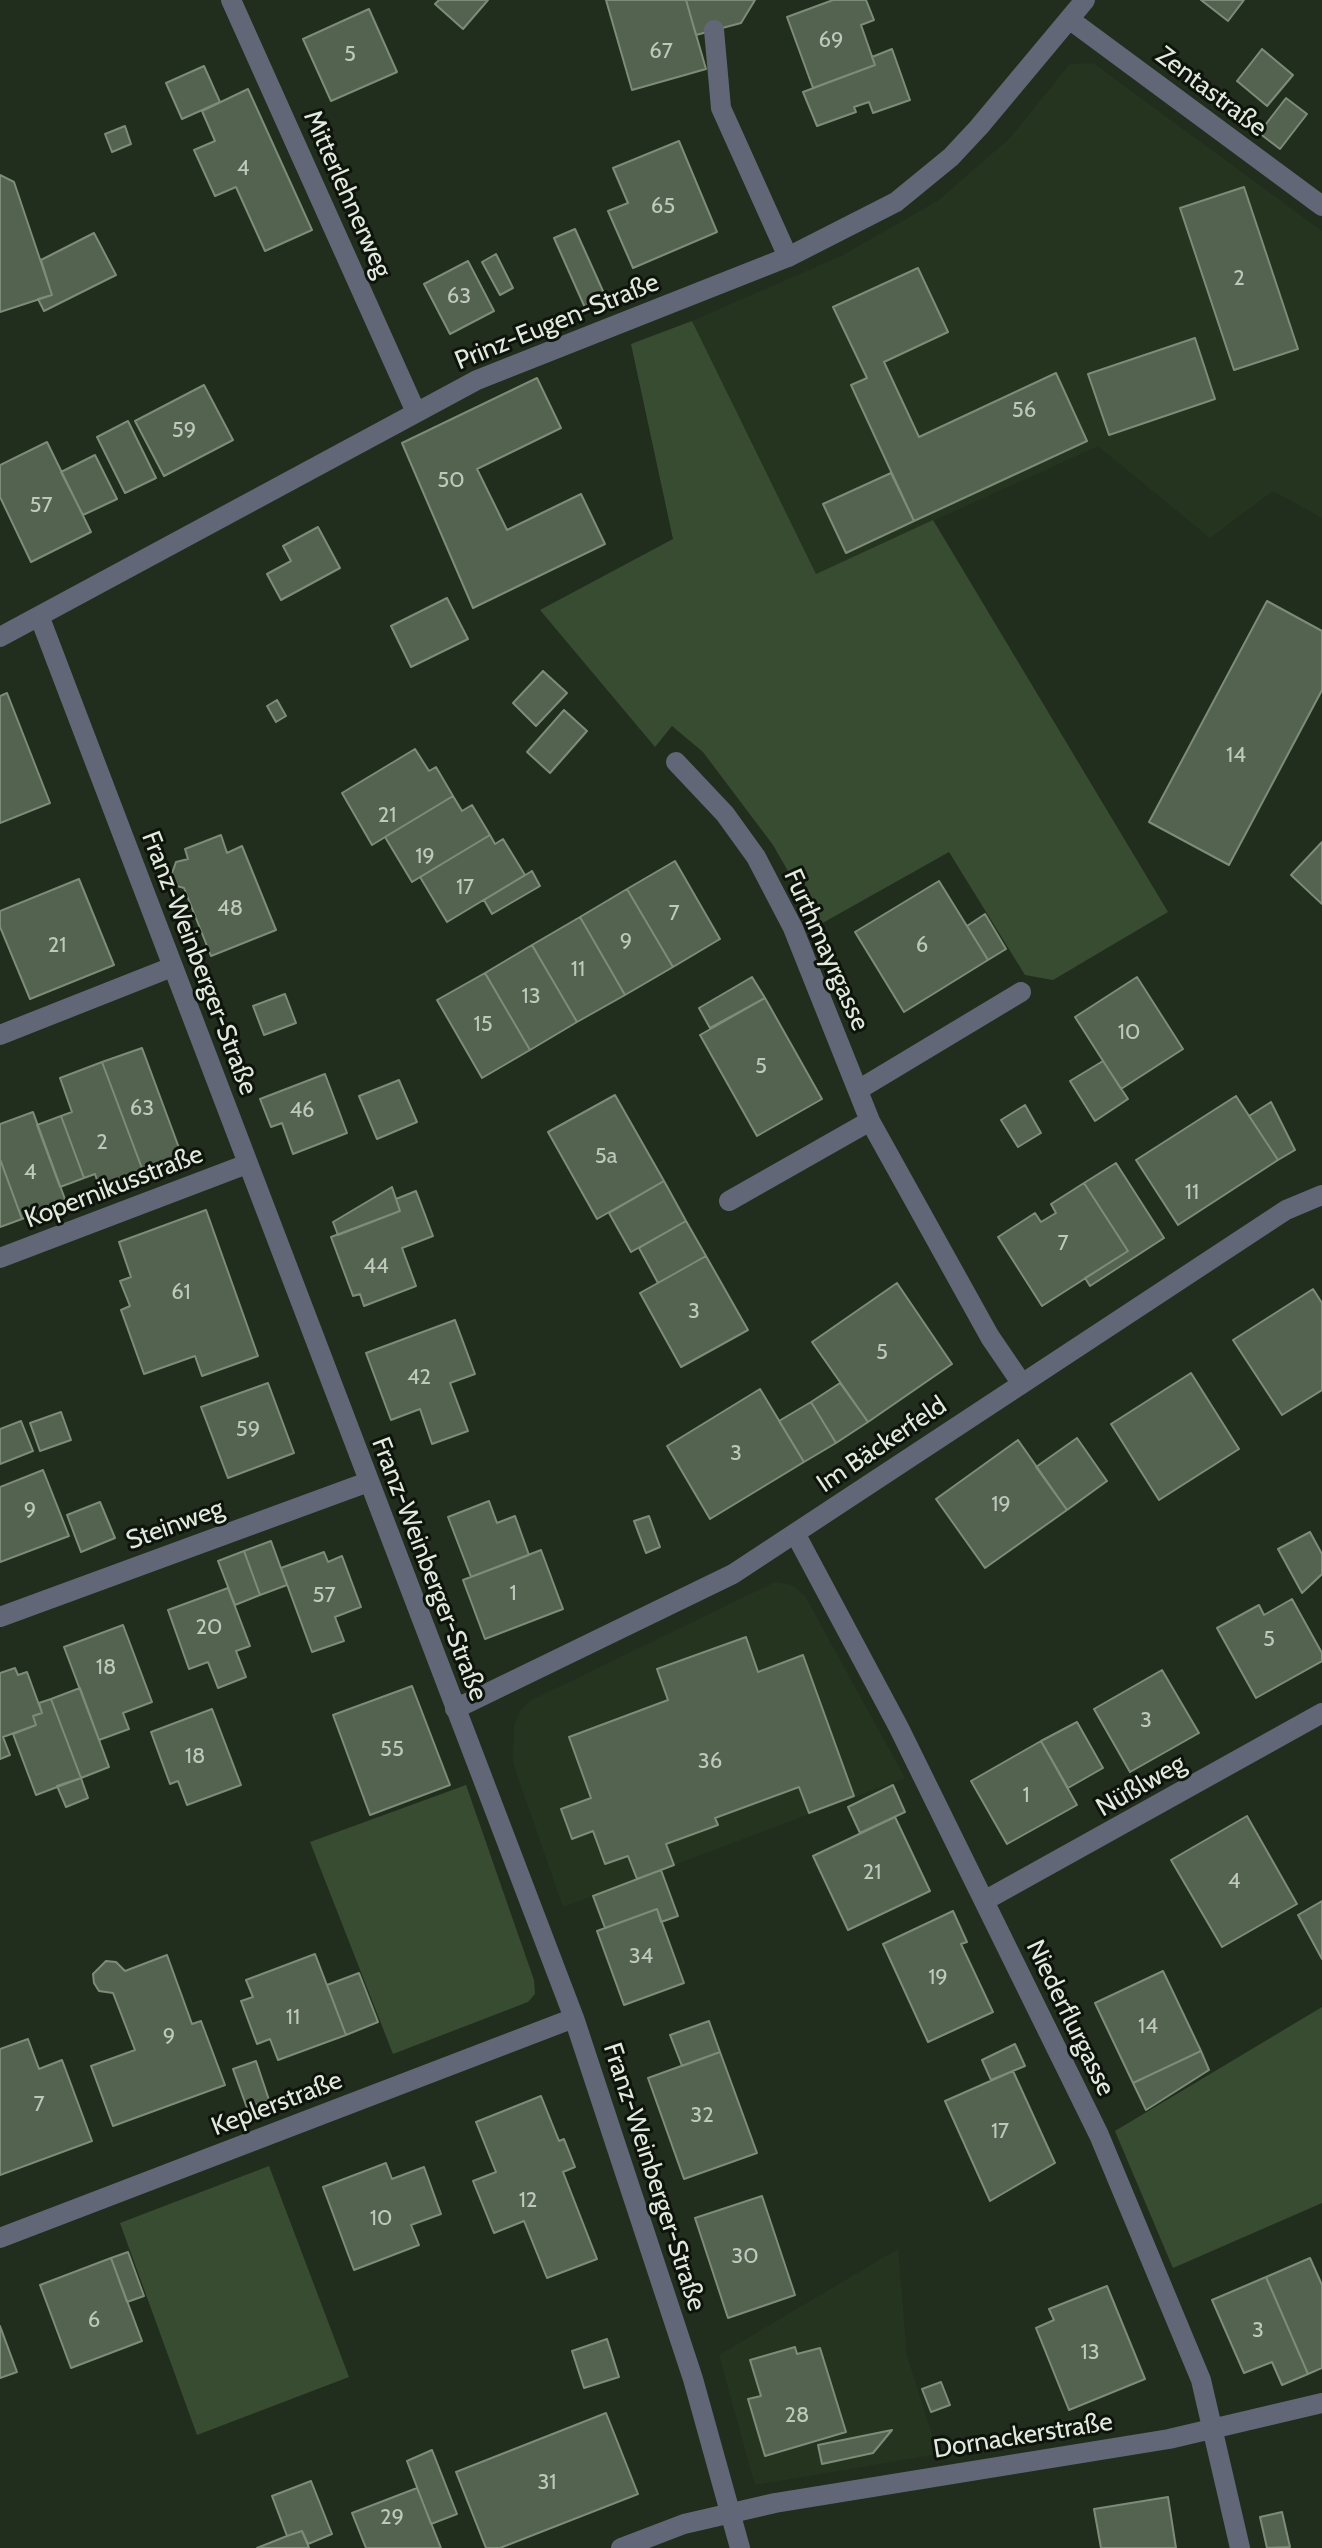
<!DOCTYPE html>
<html>
<head>
<meta charset="utf-8">
<style>
  body { margin:0 }
  canvas { display:block; background:#212d1d }
</style>
</head>
<body>
<canvas width="1322" height="2548"></canvas>
<script>
const ctx = document.querySelector('canvas').getContext('2d');
ctx.lineJoin = 'round';
function fillPath(path, color) { ctx.fillStyle = color; ctx.fill(path, 'evenodd'); }
const toPath = rows => new Path2D(rows.map(r => 'M' + r).join(''));
function strokePath(path, color, width, dash) { ctx.strokeStyle = color; ctx.lineWidth = width; ctx.lineCap = dash ? 'butt' : 'round'; ctx.setLineDash(dash || []); ctx.stroke(path); }
function drawText(font, color, halo, rows, align = 'center') {
  ctx.font = font + ' Cabin,sans-serif'; ctx.lineWidth = 6; ctx.setLineDash([]); ctx.textBaseline = 'middle'; ctx.strokeStyle = halo; ctx.fillStyle = color; for (const [text, x, y, turn = 0] of rows) {
    ctx.save(); ctx.translate(x, y); ctx.rotate((+turn || 0) * Math.PI / 180); ctx.textAlign = isNaN(turn) ? turn : align; if (halo) ctx.strokeText(text, 0, 0); ctx.fillText(text, 0, 0); ctx.restore();
  }
}
const built = toPath([
  [1093,63,1322,231,1322,518,1273,491,1210,538,1098,446,816,574,692,321,843,255,939,200,1010,138,1070,64],
  [775,1582,792,1585,805,1596,905,1778,563,1907,513,1763,514,1725,521,1710,530,1701],
  [898,2249,907,2356,938,2454,755,2485,719,2355]
]);
const green = toPath([
  [692,321,816,574,933,520,1168,912,1053,980,1025,975,949,852,819,925,773,845,703,752,672,726,655,747,540,610,673,539,631,344],
  [466,1785,534,1980,535,1994,528,2002,393,2054,310,1842],
  [1322,2007,1322,2203,1173,2268,1115,2131],
  [269,2166,349,2377,197,2435,120,2223]
]);
const building = toPath([
  [439,0,488,0,463,29,435,4,439,0],
  [606,0,686,0,706,69,632,90,606,0],
  [686,0,755,0,741,23,696,35,686,0],
  [833,0,866,0,874,20,861,25,875,65,813,88,787,17,833,0],
  [1201,0,1244,0,1228,21,1201,0],
  [369,9,397,72,331,101,303,39,369,9],
  [892,49,910,100,873,113,869,102,854,107,856,112,817,126,803,92,875,65,872,57,892,49],
  [1262,49,1293,75,1267,106,1237,81,1262,49],
  [204,66,220,102,182,119,166,83,204,66],
  [248,89,312,230,265,251,236,187,215,196,194,150,215,141,202,111,248,89],
  [1286,98,1307,114,1280,149,1259,133,1286,98],
  [125,126,131,144,112,152,105,134,125,126],
  [679,141,717,232,633,268,608,211,628,203,613,168,679,141],
  [0,175,14,182,52,295,0,312,0,175],
  [1244,187,1298,349,1234,370,1180,208,1244,187],
  [575,229,607,300,586,310,554,238,575,229],
  [94,233,116,275,44,311,38,299,52,295,41,260,94,233],
  [496,254,513,288,500,295,482,262,496,254],
  [468,261,494,311,450,334,424,284,468,261],
  [918,268,948,332,884,362,919,437,1056,373,1087,441,914,521,851,385,867,378,833,307,918,268],
  [1195,338,1215,399,1109,435,1088,374,1195,338],
  [537,378,561,428,477,469,507,530,581,494,605,544,473,608,402,443,537,378],
  [204,385,233,440,164,476,135,421,204,385],
  [128,421,156,478,125,493,97,437,128,421],
  [47,442,91,532,31,562,0,497,0,465,47,442],
  [95,455,117,499,83,515,61,472,95,455],
  [891,473,914,521,846,553,823,504,891,473],
  [318,527,340,568,281,600,267,574,291,561,283,546,318,527],
  [447,598,468,639,411,667,391,626,447,598],
  [1267,601,1322,631,1322,690,1229,865,1149,822,1267,601],
  [543,671,567,693,536,726,513,703,543,671],
  [7,693,50,803,0,823,0,696,7,693],
  [277,700,286,716,276,722,267,706,277,700],
  [564,710,587,731,550,773,527,752,564,710],
  [415,749,429,771,436,767,453,796,372,845,342,793,415,749],
  [453,796,462,811,472,805,490,835,412,882,385,837,453,796],
  [221,835,227,853,242,846,276,930,211,956,184,888,177,886,172,873,176,862,188,859,185,849,221,835],
  [490,835,495,844,503,839,525,875,447,922,420,877,490,835],
  [1322,842,1322,904,1291,875,1322,842],
  [675,861,720,939,673,967,627,889,675,861],
  [532,871,540,886,492,914,484,900,532,871],
  [79,879,114,965,30,999,0,927,0,911,79,879],
  [939,881,988,960,904,1012,855,932,939,881],
  [627,889,673,967,625,995,580,917,627,889],
  [985,914,1006,949,988,960,967,926,985,914],
  [580,917,625,995,577,1022,532,945,580,917],
  [532,945,577,1022,530,1050,485,973,532,945],
  [485,973,530,1050,482,1078,437,1000,485,973],
  [752,977,765,998,710,1028,699,1008,752,977],
  [1137,977,1183,1049,1121,1089,1075,1017,1137,977],
  [285,994,296,1023,264,1035,253,1006,285,994],
  [765,998,822,1099,757,1136,700,1035,765,998],
  [142,1048,182,1156,143,1171,102,1062,142,1048],
  [1103,1061,1128,1099,1095,1121,1070,1081,1103,1061],
  [102,1062,143,1171,99,1186,95,1174,84,1178,61,1116,72,1112,60,1078,102,1062],
  [325,1074,347,1133,293,1154,282,1123,271,1127,260,1099,325,1074],
  [399,1080,417,1122,377,1139,359,1096,399,1080],
  [615,1095,664,1181,597,1219,548,1132,615,1095],
  [1236,1096,1278,1160,1178,1225,1136,1160,1236,1096],
  [1271,1102,1295,1150,1278,1160,1249,1116,1271,1102],
  [1025,1105,1041,1133,1018,1147,1001,1120,1025,1105],
  [33,1112,66,1202,22,1219,0,1159,0,1124,33,1112],
  [61,1116,84,1178,60,1187,37,1125,61,1116],
  [0,1159,22,1219,0,1227,0,1159],
  [1116,1163,1164,1238,1090,1286,1085,1278,1128,1251,1084,1183,1116,1163],
  [664,1181,686,1221,631,1252,609,1213,664,1181],
  [1084,1183,1128,1251,1042,1306,998,1237,1035,1213,1041,1222,1056,1213,1051,1204,1084,1183],
  [392,1187,400,1211,338,1235,333,1222,392,1187],
  [416,1191,433,1236,402,1248,416,1286,364,1306,360,1294,353,1296,331,1237,400,1211,396,1199,416,1191],
  [206,1210,258,1356,202,1376,195,1356,144,1374,121,1310,130,1306,120,1281,131,1277,119,1242,206,1210],
  [686,1221,706,1256,658,1283,639,1248,686,1221],
  [706,1256,748,1330,681,1367,640,1293,706,1256],
  [897,1283,952,1364,868,1422,812,1342,897,1283],
  [1313,1289,1322,1303,1322,1390,1282,1415,1233,1340,1313,1289],
  [455,1320,475,1374,450,1383,468,1431,432,1444,420,1409,391,1420,366,1353,455,1320],
  [1191,1373,1239,1449,1159,1500,1111,1424,1191,1373],
  [268,1383,294,1453,228,1478,201,1407,268,1383],
  [840,1383,868,1422,836,1443,811,1402,840,1383],
  [760,1389,804,1462,710,1519,667,1446,760,1389],
  [811,1402,836,1443,804,1462,779,1421,811,1402],
  [61,1412,71,1440,40,1451,30,1423,61,1412],
  [21,1421,33,1451,0,1464,0,1429,21,1421],
  [1077,1438,1107,1481,1067,1510,1036,1467,1077,1438],
  [1018,1440,1067,1510,985,1568,936,1499,1018,1440],
  [43,1470,69,1536,0,1562,0,1487,43,1470],
  [489,1501,497,1523,515,1516,529,1555,471,1577,448,1517,489,1501],
  [100,1502,115,1538,81,1552,67,1515,100,1502],
  [649,1516,660,1547,646,1553,634,1521,649,1516],
  [1310,1532,1322,1554,1322,1574,1302,1593,1278,1549,1310,1532],
  [271,1541,287,1585,260,1595,244,1551,271,1541],
  [541,1550,563,1609,485,1639,463,1580,541,1550],
  [244,1551,260,1595,235,1605,218,1561,244,1551],
  [324,1552,328,1562,342,1556,361,1607,335,1617,344,1641,312,1652,281,1568,324,1552],
  [228,1588,250,1646,236,1651,246,1677,218,1688,208,1662,189,1669,168,1610,228,1588],
  [1292,1599,1322,1653,1322,1661,1256,1698,1217,1628,1259,1605,1264,1615,1292,1599],
  [123,1625,152,1702,123,1713,129,1729,99,1740,64,1647,123,1625],
  [746,1637,758,1672,803,1655,854,1796,809,1813,799,1787,715,1818,718,1825,666,1844,674,1865,661,1870,637,1879,628,1856,605,1864,593,1831,572,1839,561,1809,591,1798,569,1737,668,1700,657,1669,746,1637],
  [15,1668,18,1675,27,1672,42,1713,33,1716,36,1725,3,1737,10,1755,0,1759,0,1673,15,1668],
  [1162,1670,1199,1733,1130,1772,1094,1709,1162,1670],
  [412,1686,450,1785,370,1815,333,1715,412,1686],
  [80,1688,109,1767,81,1778,51,1699,80,1688],
  [51,1699,81,1778,36,1795,13,1734,36,1725,33,1716,42,1713,39,1703,51,1699],
  [212,1709,241,1785,187,1805,178,1781,170,1784,151,1732,212,1709],
  [1077,1722,1103,1768,1068,1788,1041,1741,1077,1722],
  [1041,1741,1077,1805,1007,1844,971,1781,1041,1741],
  [81,1778,88,1798,66,1807,57,1786,81,1778],
  [893,1785,905,1812,860,1833,848,1807,893,1785],
  [1247,1816,1297,1904,1222,1947,1171,1860,1247,1816],
  [895,1817,930,1891,848,1930,813,1856,895,1817],
  [661,1870,678,1916,661,1922,657,1909,605,1928,593,1896,661,1870],
  [1322,1901,1322,1959,1298,1915,1322,1901],
  [657,1909,684,1983,624,2005,597,1931,657,1909],
  [953,1911,967,1942,961,1944,993,2012,928,2042,883,1944,953,1911],
  [315,1954,346,2035,278,2060,270,2039,257,2044,241,2001,253,1997,246,1980,315,1954],
  [167,1955,192,2024,201,2021,225,2085,113,2126,91,2066,135,2050,113,1993,99,1991,94,1983,93,1974,106,1961,116,1962,125,1971,167,1955],
  [1163,1971,1201,2051,1133,2083,1095,2003,1163,1971],
  [359,1973,378,2022,346,2035,327,1985,359,1973],
  [709,2021,720,2052,682,2066,670,2035,709,2021],
  [28,2039,39,2069,62,2060,92,2141,0,2175,0,2049,28,2039],
  [1015,2044,1025,2066,991,2080,982,2060,1015,2044],
  [1201,2051,1209,2070,1146,2110,1133,2083,1201,2051],
  [720,2052,757,2153,684,2179,648,2078,720,2052],
  [256,2061,269,2100,247,2108,233,2069,256,2061],
  [1013,2071,1055,2163,990,2201,945,2101,1013,2071],
  [541,2096,559,2141,564,2139,575,2167,563,2172,597,2259,547,2278,524,2221,494,2233,473,2181,496,2172,476,2122,541,2096],
  [386,2163,392,2179,424,2167,441,2214,411,2225,419,2245,354,2270,323,2187,386,2163],
  [762,2196,795,2295,728,2318,695,2218,762,2196],
  [128,2252,144,2296,127,2302,111,2258,128,2252],
  [111,2258,142,2341,71,2368,40,2285,111,2258],
  [1310,2258,1322,2285,1322,2368,1308,2374,1266,2277,1310,2258],
  [1266,2277,1308,2374,1282,2385,1272,2362,1244,2373,1212,2300,1266,2277],
  [1107,2286,1145,2379,1069,2410,1036,2328,1054,2320,1049,2309,1107,2286],
  [0,2326,17,2372,0,2378,0,2326],
  [607,2339,619,2377,584,2388,572,2351,607,2339],
  [795,2347,797,2354,820,2348,846,2432,765,2456,748,2399,761,2396,750,2360,795,2347],
  [941,2382,950,2405,931,2412,922,2389,941,2382],
  [606,2413,638,2494,500,2548,486,2548,456,2472,606,2413],
  [892,2430,873,2453,822,2464,818,2445,892,2430],
  [432,2450,457,2514,431,2524,407,2461,432,2450],
  [311,2481,332,2534,308,2544,302,2531,287,2536,272,2496,311,2481],
  [417,2488,441,2548,366,2548,352,2513,417,2488],
  [1168,2497,1176,2548,1101,2548,1094,2509,1168,2497],
  [1282,2512,1290,2547,1267,2548,1260,2517,1282,2512],
  [302,2531,309,2548,257,2548,287,2536,302,2531]
]);
const lane = toPath([
  [714,30,721,108,788,257]
]);
const street = toPath([
  [231,0,415,410],
  [1069,19,1322,206],
  [40,618,574,2018,693,2379,740,2548],
  [0,637,477,380,788,257,896,202,951,157,979,127,1085,0],
  [676,762,725,814,756,857,793,928,870,1121,990,1337,1020,1381],
  [0,1035,172,967],
  [858,1090,1021,992],
  [729,1201,870,1121],
  [0,1258,247,1164],
  [796,1535,899,1728,1099,2135,1201,2380,1240,2548],
  [0,1617,368,1482],
  [455,1709,733,1574,1286,1210,1322,1195],
  [984,1901,1322,1713],
  [0,2238,574,2018],
  [621,2548,684,2524,775,2503,1169,2439,1322,2403]
]);
const numberNames = [
  ["69",831,41],
  ["67",661,52],
  ["5",350,55],
  ["4",243,169],
  ["65",663,207],
  ["2",1239,279],
  ["63",459,297],
  ["56",1024,411],
  ["59",184,431],
  ["50",451,481],
  ["57",41,506],
  ["14",1236,756],
  ["21",387,816],
  ["19",425,857],
  ["17",465,888],
  ["48",230,909],
  ["7",674,914],
  ["9",626,942],
  ["21",57,946],
  ["6",922,946],
  ["11",578,970],
  ["13",531,997],
  ["15",483,1025],
  ["10",1129,1033],
  ["5",761,1067],
  ["63",142,1109],
  ["46",302,1111],
  ["2",102,1143],
  ["5a",606,1157],
  ["4",30,1173],
  ["11",1192,1193],
  ["7",1063,1244],
  ["44",376,1267],
  ["61",181,1293],
  ["3",694,1312],
  ["5",882,1353],
  ["42",419,1378],
  ["59",248,1430],
  ["3",736,1454],
  ["19",1001,1505],
  ["9",30,1511],
  ["1",513,1594],
  ["57",324,1596],
  ["20",209,1628],
  ["5",1269,1640],
  ["18",106,1668],
  ["3",1146,1721],
  ["55",392,1750],
  ["18",195,1757],
  ["36",710,1762],
  ["1",1026,1796],
  ["21",872,1873],
  ["4",1234,1882],
  ["34",641,1957],
  ["19",938,1978],
  ["11",293,2018],
  ["14",1148,2027],
  ["9",169,2037],
  ["7",39,2105],
  ["32",702,2116],
  ["17",1000,2132],
  ["12",528,2201],
  ["10",381,2219],
  ["30",745,2257],
  ["6",94,2321],
  ["3",1258,2331],
  ["13",1090,2353],
  ["28",797,2416],
  ["31",547,2483],
  ["29",392,2518]
];
const streetNames = [
  ["Zentastraße",1211,92,37],
  ["Mitterlehnerweg",347,194,66],
  ["Prinz-Eugen-Straße",557,322,-22],
  ["Furthmayrgasse",826,950,66],
  ["Franz-Weinberger-Straße",199,963,69],
  ["Kopernikusstraße",114,1187,-21],
  ["Im Bäckerfeld",882,1445,-34],
  ["Steinweg",175,1525,-20],
  ["Franz-Weinberger-Straße",429,1569,69],
  ["Nüßlweg",1141,1786,-30],
  ["Niederflurgasse",1070,2018,64],
  ["Keplerstraße",277,2104,-21],
  ["Franz-Weinberger-Straße",654,2177,72],
  ["Dornackerstraße",1023,2436,-9]
];
fillPath(built, '#24341e');
fillPath(green, '#384c32');
fillPath(building, '#546250');
strokePath(building, '#7d8c78', 2);
strokePath(lane, '#616776', 20);
strokePath(street, '#616776', 20);
drawText('22px', '#bec8bb', null, numberNames);
drawText('26px', '#e2eadf', '#0e140c', streetNames);
</script>
</body>
</html>
